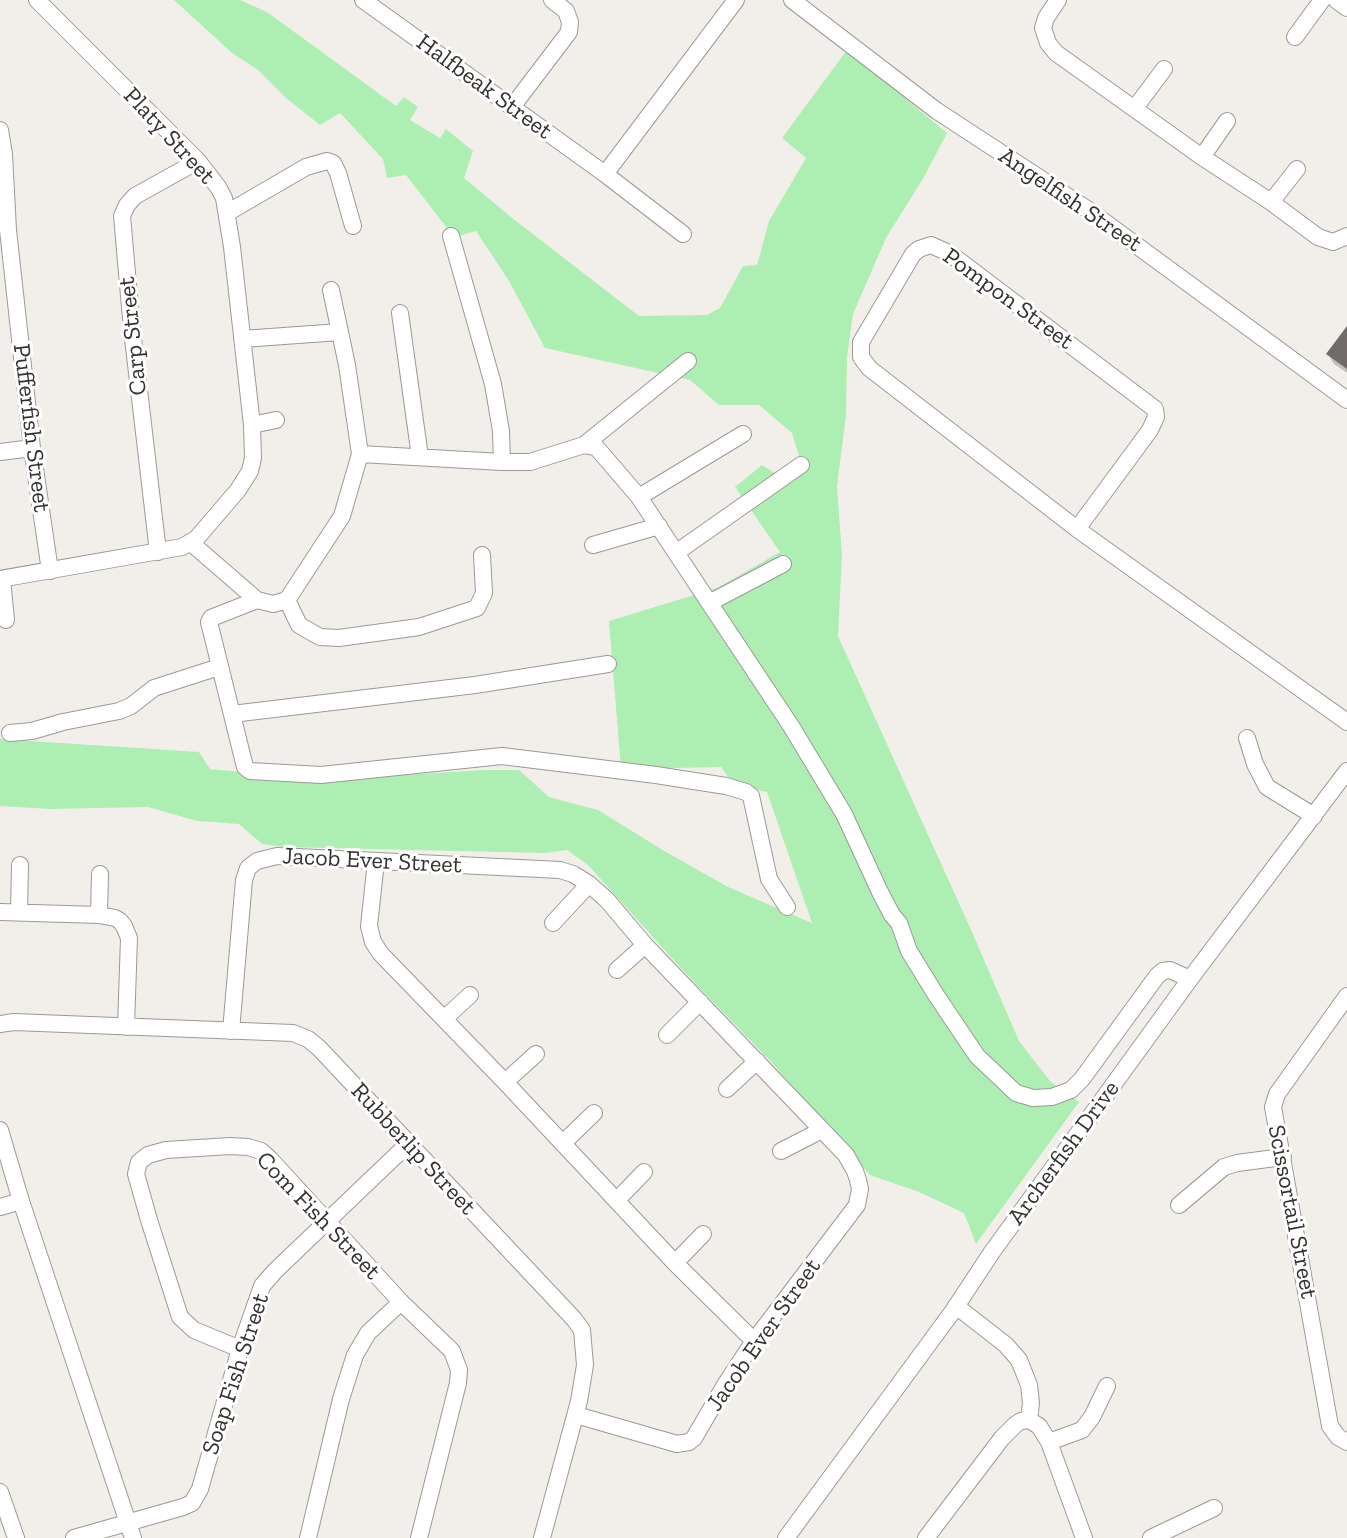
<!DOCTYPE html>
<html>
<head>
<meta charset="utf-8">
<style>
  body { margin:0 }
  canvas { display:block; background:#f2efea }
</style>
</head>
<body>
<canvas width="1347" height="1538"></canvas>
<script>
const ctx = document.querySelector('canvas').getContext('2d');
ctx.lineJoin = 'round';
function fillPath(path, color) { ctx.fillStyle = color; ctx.fill(path, 'evenodd'); }
const toPath = rows => new Path2D(rows.map(r => 'M' + r).join(''));
function strokePath(path, color, width, dash) { ctx.strokeStyle = color; ctx.lineWidth = width; ctx.lineCap = dash ? 'butt' : 'round'; ctx.setLineDash(dash || []); ctx.stroke(path); }
function drawText(font, color, halo, rows, align = 'center') {
  ctx.font = font + ' "Zilla Slab",serif'; ctx.lineWidth = 6; ctx.setLineDash([]); ctx.textBaseline = 'middle'; ctx.strokeStyle = halo; ctx.fillStyle = color; for (const [text, x, y, turn = 0] of rows) {
    ctx.save(); ctx.translate(x, y); ctx.rotate((+turn || 0) * Math.PI / 180); ctx.textAlign = isNaN(turn) ? turn : align; if (halo) ctx.strokeText(text, 0, 0); ctx.fillText(text, 0, 0); ctx.restore();
  }
}
const green = toPath([
  [174,0,240,0,267,12,396,106,404,97,418,107,410,120,440,138,446,129,473,151,464,178,516,221,639,316,707,315,720,308,743,266,757,265,769,221,806,158,782,138,847,50,947,133,924,177,886,238,853,314,847,357,846,416,837,486,842,555,838,636,972,932,1019,1041,1050,1081,1079,1102,976,1244,964,1213,919,1192,870,1175,773,1064,689,977,588,865,567,850,546,853,284,847,262,844,239,824,197,821,148,807,50,809,0,806,0,739,199,752,210,769,323,780,483,770,519,770,549,797,598,810,666,852,728,887,812,923,767,792,734,785,721,767,621,769,609,621,717,588,780,552,735,487,762,465,783,478,801,463,792,433,759,405,719,405,690,380,545,348,509,281,476,231,454,237,406,175,387,178,383,159,340,113,320,125,286,98,258,70,232,53]
]);
const shadow = toPath([
  [1347,328,1347,373,1334,364,1328,354]
]);
const building = toPath([
  [1347,326,1347,369,1326,354]
]);
const minor = toPath([
  [363,0,605,174,683,234],
  [792,0,937,111,1087,209,1347,400],
  [1058,0,1046,18,1043,28,1048,43,1056,53,1202,157,1271,202,1318,237,1333,242,1347,236],
  [1336,0,1347,8],
  [1295,37,1322,0],
  [512,107,569,32,570,22,566,11,552,0],
  [1135,108,1164,69],
  [0,130,4,154,8,230,32,448,50,571],
  [1202,157,1227,121],
  [605,174,736,0],
  [1271,202,1297,169],
  [227,213,306,167,327,161,333,163,338,173,353,226],
  [451,236,493,384,501,431,502,462],
  [400,313,420,457],
  [242,339,340,332],
  [252,425,276,420],
  [584,445,688,361],
  [0,452,32,448],
  [360,454,502,462,530,462,584,445,596,447,639,497,791,726,844,814,880,892,892,915,899,923,909,951,936,995,977,1056,1016,1093,1033,1098,1052,1097,1071,1090,1082,1079,1157,976,1163,971,1170,970,1190,979],
  [639,497,743,434],
  [1077,529,1150,430,1156,417,1155,409,949,253,931,245,919,249,913,254,861,342,861,357,869,368,1077,529,1347,722],
  [190,542,257,600,273,604,287,600,342,516,360,454,347,365,331,290],
  [593,545,659,526],
  [158,552,132,330,122,216,127,205,135,196,198,161],
  [677,552,801,465],
  [0,579,182,547,196,539,238,490,250,471,253,458,252,425,232,247,224,198,218,187,198,161,37,0],
  [2,579,6,620],
  [257,600,211,618,209,622,245,767,250,771,321,775,502,756,656,775,726,786,746,792,751,796,769,879,787,907],
  [287,600,299,625,320,637,339,638,419,627,477,608,484,593,482,555],
  [709,603,783,564],
  [232,714,475,685,608,664],
  [10,733,32,731,63,722,119,711,131,706,154,688,219,667],
  [1247,738,1255,764,1267,787,1314,816],
  [376,861,369,926,373,942,381,954,505,1082,675,1263,754,1341],
  [0,912,99,915,115,918,120,921,124,926,129,938,126,1027],
  [19,912,20,865],
  [99,915,100,874],
  [553,923,589,884],
  [617,970,645,945],
  [1347,996,1277,1094,1273,1107,1330,1426,1338,1437,1347,1442],
  [444,1019,470,995],
  [0,1024,14,1022,293,1033,308,1039,319,1048,574,1319,582,1330,585,1365,579,1401,542,1538],
  [231,1031,244,880,248,868,257,861,277,856,560,870,573,874,589,884,607,900,645,945,846,1155,855,1171,858,1180,860,1189,857,1205,754,1341,725,1385,694,1438,689,1442,677,1444,576,1415],
  [667,1035,700,1002],
  [505,1082,536,1054],
  [727,1089,757,1061],
  [0,1130,21,1201,133,1538],
  [563,1143,594,1113],
  [781,1151,822,1130],
  [617,1200,644,1172],
  [1179,1205,1224,1167,1237,1163,1283,1157],
  [0,1207,21,1201],
  [675,1263,703,1234],
  [956,1306,1006,1345,1019,1360,1029,1385,1031,1403,1029,1420],
  [240,1349,194,1330,180,1317,149,1220,136,1174,139,1162,148,1155,166,1150,230,1146,248,1147,261,1151,270,1159,401,1302,452,1351,459,1370,458,1383,419,1538],
  [1049,1442,1082,1430,1092,1417,1107,1386],
  [0,1492,16,1538],
  [74,1538,183,1507,192,1503,200,1489,240,1349,262,1286,275,1271,408,1144],
  [308,1538,341,1399,355,1355,368,1333,401,1302],
  [786,1538,953,1311,992,1252,1190,979,1347,771],
  [926,1538,1002,1438,1015,1425,1021,1421,1029,1420,1039,1426,1049,1442,1084,1538],
  [1151,1538,1214,1508]
]);
const streetNames = [
  ["Halfbeak Street",484,87,36],
  ["Platy Street",169,136,47],
  ["Angelfish Street",1070,200,34],
  ["Pompon Street",1008,299,36],
  ["Carp Street",133,336,-96],
  ["Pufferfish Street",31,428,83],
  ["Jacob Ever Street",372,861,3],
  ["Rubberlip Street",413,1149,47],
  ["Archerfish Drive",1064,1153,-54],
  ["Scissortail Street",1292,1212,79],
  ["Com Fish Street",318,1216,46],
  ["Jacob Ever Street",764,1335,-55],
  ["Soap Fish Street",236,1374,-72]
];
fillPath(green, '#adefb3');
fillPath(shadow, '#0003');
fillPath(building, '#706b69');
strokePath(minor, '#9c9995', 18);
strokePath(minor, '#fff', 16);
drawText('24px', '#333230', '#fff', streetNames);
</script>
</body>
</html>
